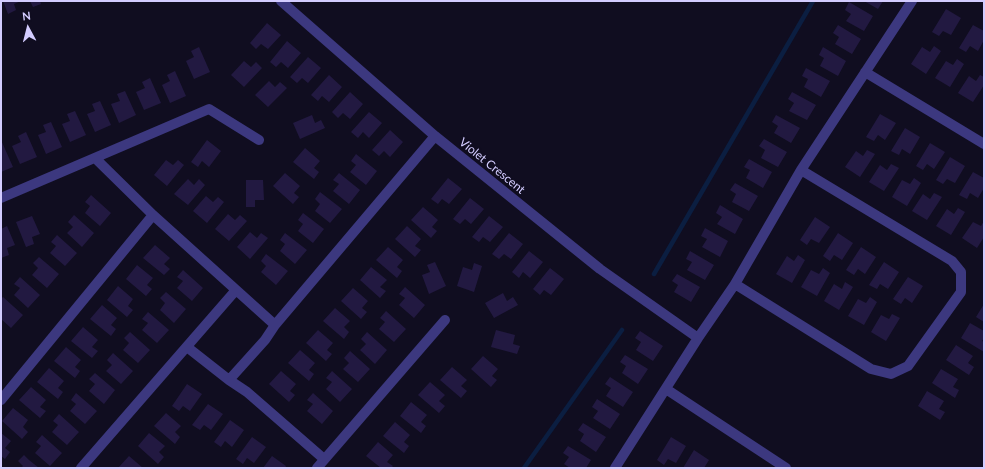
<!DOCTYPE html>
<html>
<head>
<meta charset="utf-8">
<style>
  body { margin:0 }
  #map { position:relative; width:985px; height:469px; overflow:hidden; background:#100d20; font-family:Lato,sans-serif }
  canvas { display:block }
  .frame { position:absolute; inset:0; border:2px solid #d3ccff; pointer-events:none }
  .north { position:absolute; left:8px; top:8px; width:40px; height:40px; -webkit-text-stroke:3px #100d20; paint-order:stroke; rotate:353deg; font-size:11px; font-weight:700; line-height:16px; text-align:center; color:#d3ccff }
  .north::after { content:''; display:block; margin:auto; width:14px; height:18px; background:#d3ccff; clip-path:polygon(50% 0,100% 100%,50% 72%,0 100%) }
</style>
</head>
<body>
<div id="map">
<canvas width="985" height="469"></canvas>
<div class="frame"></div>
<div class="north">N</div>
</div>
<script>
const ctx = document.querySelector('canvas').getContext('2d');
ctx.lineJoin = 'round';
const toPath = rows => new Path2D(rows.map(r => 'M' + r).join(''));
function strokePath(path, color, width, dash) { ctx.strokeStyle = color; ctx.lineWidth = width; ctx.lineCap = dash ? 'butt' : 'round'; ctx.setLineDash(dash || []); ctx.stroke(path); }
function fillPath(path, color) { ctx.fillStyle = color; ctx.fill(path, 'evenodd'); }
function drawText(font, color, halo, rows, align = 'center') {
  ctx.font = font + ' Lato,sans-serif'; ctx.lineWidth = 4; ctx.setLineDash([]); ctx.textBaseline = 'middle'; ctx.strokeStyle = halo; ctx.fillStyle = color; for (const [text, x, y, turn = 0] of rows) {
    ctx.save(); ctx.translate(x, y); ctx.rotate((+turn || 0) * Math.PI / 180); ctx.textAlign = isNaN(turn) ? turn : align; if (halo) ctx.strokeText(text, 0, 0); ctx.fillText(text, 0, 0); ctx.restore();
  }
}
const stream = toPath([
  [654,274,813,1],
  [524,468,622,330]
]);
const building = toPath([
  [3,1,21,1,14,4,16,10,8,14],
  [30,1,40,1,41,4,33,7],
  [864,1,883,1,878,9],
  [849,2,873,16,864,31,846,21,851,14,845,10],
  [946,9,961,18,951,35,943,31,939,36,932,32],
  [267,23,281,35,268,49,261,44,256,49,250,43],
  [838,25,861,39,852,54,835,44,839,37,833,33],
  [973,25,984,31,984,40,978,51,970,46,966,52,959,48],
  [287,41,301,53,288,68,281,62,276,67,270,62],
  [934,46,941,51,926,74,911,64,922,47,930,52],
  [199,47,210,72,194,79,186,61,194,57,191,51],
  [823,47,846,61,838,76,820,66,824,58,819,55],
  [308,57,321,68,308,83,302,78,297,83,290,77],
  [957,59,964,64,950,87,935,78,946,61,953,65],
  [244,61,251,67,256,62,262,68,244,87,231,75],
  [806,68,830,81,821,97,804,87,808,79,802,76],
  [175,71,186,96,170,103,162,85,170,81,167,75],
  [329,75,342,87,329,102,322,96,318,101,311,95],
  [980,75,984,77,984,85,973,102,958,93,969,76,976,81],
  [150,78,161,103,144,110,136,92,145,88,142,82],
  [269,81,275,87,280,82,287,88,268,107,255,95],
  [125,91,136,115,119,123,111,104,120,101,117,94],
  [350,92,363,104,350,119,343,113,338,118,332,112],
  [792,92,816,105,807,120,789,111,794,103,788,99],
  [100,101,111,125,95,132,87,114,95,111,92,104],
  [75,111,86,135,70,142,62,124,70,121,67,114],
  [369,112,382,123,369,138,363,132,358,138,351,132],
  [880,114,896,123,885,140,878,135,874,141,866,137],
  [312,115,315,123,321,120,325,128,300,139,293,123],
  [776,115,800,128,791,143,774,133,778,126,772,122],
  [51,122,62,147,46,154,38,135,46,132,43,125],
  [905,128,920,137,910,154,902,149,899,155,891,151],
  [390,130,403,142,390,157,384,151,379,156,372,150],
  [26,132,37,157,20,164,12,146,21,142,18,136],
  [764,139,787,152,778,167,761,158,765,150,759,146],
  [1,140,13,167,1,172],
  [207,140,221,151,209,167,202,161,198,167,191,162],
  [930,143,945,152,934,169,927,164,923,170,916,166],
  [305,148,320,161,314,168,319,172,314,179,293,162],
  [867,150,875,154,860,177,845,167,856,151,863,156],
  [356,154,377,171,366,185,350,172,356,165,351,161],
  [950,157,965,166,955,183,947,179,943,184,936,180],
  [749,159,772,172,763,188,746,178,750,170,744,167],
  [166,160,173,165,178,160,184,165,167,186,154,175],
  [891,164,899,168,884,191,869,182,880,165,887,170],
  [973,172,984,178,984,188,978,198,970,193,967,199,959,195],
  [285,173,300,186,294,193,299,197,293,204,273,186],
  [339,173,360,190,349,204,333,191,339,184,333,180],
  [448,178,462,189,449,204,442,199,438,204,431,199],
  [914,178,921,183,907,206,892,197,902,180,910,184],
  [188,179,194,185,199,179,205,185,188,205,174,194],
  [246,180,263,180,264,200,255,200,255,207,246,207],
  [735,183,758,196,749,211,732,202,736,194,730,190],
  [320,192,342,209,330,223,315,211,320,204,315,199],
  [934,193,942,197,927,220,912,211,923,194,930,199],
  [91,195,111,213,100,226,85,213,90,206,85,202],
  [206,196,213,202,218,197,224,202,207,223,193,211],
  [470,198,484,209,471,224,465,219,460,224,453,219],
  [720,205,743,219,735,234,717,224,722,217,716,213],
  [423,207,438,220,432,227,437,231,431,238,411,220],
  [958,208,965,212,951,235,936,226,947,209,954,214],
  [303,213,324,229,313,243,298,231,303,224,298,220],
  [228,214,235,220,240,215,247,221,229,241,215,229],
  [74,215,94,233,82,247,67,233,73,227,68,222],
  [32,216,40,234,32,237,34,244,26,247,16,222],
  [489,216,503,227,490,242,483,237,479,242,472,237],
  [815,217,830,227,819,243,811,239,807,245,800,240],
  [984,221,984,237,977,248,962,238,973,222,981,226],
  [7,226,15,245,7,248,9,255,1,258,1,229],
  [407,226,421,239,415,246,421,250,415,257,395,239],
  [705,228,728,241,720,257,702,247,707,239,701,236],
  [250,232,257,238,261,233,268,238,250,259,237,247],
  [285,233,307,250,295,264,280,251,285,244,280,240],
  [509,233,523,244,511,259,504,254,499,259,492,254],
  [838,233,853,243,842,260,834,255,830,261,823,256],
  [57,235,77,253,65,266,50,253,56,246,51,242],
  [155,245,170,258,164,264,170,269,164,275,143,258],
  [388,247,403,260,397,267,402,271,397,278,376,260],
  [861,247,876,257,865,274,858,269,854,275,846,270],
  [529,251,543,262,530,278,523,272,519,278,512,272],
  [690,251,714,265,705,280,687,270,692,262,686,259],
  [266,254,288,271,276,285,261,272,266,266,261,261],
  [798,255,805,260,792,283,776,274,787,256,794,261],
  [39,257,59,274,47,288,32,275,38,268,33,263],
  [435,262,446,286,429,294,422,275,430,272,427,265],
  [884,262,899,272,888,289,880,284,877,289,869,285],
  [474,263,482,266,474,292,457,286,463,267,472,270],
  [137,265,153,278,147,285,152,289,146,296,126,279],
  [371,267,387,280,380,287,386,291,380,298,360,280],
  [550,268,564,279,551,295,544,290,540,295,533,289],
  [823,268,830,273,817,296,801,287,811,270,819,274],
  [183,270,203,288,192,301,177,288,183,281,177,277],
  [677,274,700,287,691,302,674,292,678,285,672,281],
  [20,277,40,295,28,308,14,295,20,288,14,284],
  [908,277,923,286,912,303,905,298,901,304,893,299],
  [845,282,853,287,839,310,824,301,834,284,842,289],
  [118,286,133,299,128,306,133,310,127,317,107,300],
  [405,287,425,305,414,318,399,305,405,298,399,294],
  [353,288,368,301,362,308,367,312,361,319,341,301],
  [166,292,186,309,174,323,160,310,165,303,160,298],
  [503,293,507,301,513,297,518,305,494,318,485,303],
  [3,297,23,315,11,328,1,319,1,310,2,308,1,307,1,299],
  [870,297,877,302,864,325,848,316,858,299,866,303],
  [984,304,984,322,976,317],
  [102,305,117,318,111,325,116,329,111,336,90,319],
  [335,308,350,321,344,327,349,332,344,339,323,321],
  [386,311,406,329,394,342,379,329,385,322,380,318],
  [148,312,169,330,157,343,142,330,148,323,142,319],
  [892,314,900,318,886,341,871,332,881,315,889,319],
  [970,323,984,331,984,338,982,341,984,342,984,352,961,338],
  [83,327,98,340,92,347,98,351,92,358,71,341],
  [318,330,333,343,327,350,332,354,326,361,306,343],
  [496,330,515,335,513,344,520,346,517,354,491,347],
  [640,331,663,346,653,361,636,350,641,342,635,338],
  [130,332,150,350,138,363,123,350,129,343,124,338],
  [367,332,387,350,375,364,360,350,366,344,361,339],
  [956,345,973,356,968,363,974,367,969,375,946,360],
  [66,347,81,360,75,367,80,371,75,378,54,361],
  [300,350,315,363,309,370,314,374,309,381,288,363],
  [350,351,370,369,358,382,343,369,349,363,344,358],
  [113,353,133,371,121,384,106,371,112,365,107,360],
  [625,355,648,369,638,384,622,373,626,366,620,362],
  [483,356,498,369,492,376,497,380,491,387,471,369],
  [452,367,467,380,461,386,467,391,461,398,440,380],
  [49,368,64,381,58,388,63,392,58,399,37,382],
  [941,369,958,379,953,387,959,390,955,398,932,383],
  [281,371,296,384,290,391,295,395,289,402,269,384],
  [332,371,352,389,340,402,326,389,332,382,326,378],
  [95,373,115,390,104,404,89,391,95,384,89,379],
  [610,377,633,392,623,407,606,396,611,388,605,384],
  [430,382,445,395,439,401,445,406,439,413,418,395],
  [187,384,202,394,190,411,183,406,179,411,172,406],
  [31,387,46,400,40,407,46,411,40,418,19,400],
  [927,391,944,401,939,409,945,412,940,420,918,406],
  [76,393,97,411,85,424,70,411,76,404,71,400],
  [313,393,333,411,322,424,307,411,313,404,307,400],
  [597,399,620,414,610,429,593,418,598,411,592,407],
  [411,402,427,415,421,422,426,426,421,433,400,416],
  [208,404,223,414,211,430,204,425,200,430,192,425],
  [13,408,28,420,23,427,28,432,22,439,2,421],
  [166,413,181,426,175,432,180,437,175,444,154,426],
  [59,414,79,432,67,445,52,432,58,425,53,421],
  [230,420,244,430,232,447,225,441,221,447,214,442],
  [395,422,410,435,404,442,409,446,404,453,383,436],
  [583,423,606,437,596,452,580,441,584,434,578,430],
  [1,433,11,441,5,448,10,452,5,459,1,456],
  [149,433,165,446,159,452,164,457,158,464,138,446],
  [42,435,62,453,50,466,35,453,41,446,36,442],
  [252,437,266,447,254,463,247,458,243,464,236,459],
  [671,437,686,446,676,463,668,459,664,465,657,460],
  [378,442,393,455,387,462,393,466,391,468,381,468,366,456],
  [568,446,591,460,586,468,570,468,564,464,569,457,563,453],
  [694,450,709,460,704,468,683,468],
  [24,455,29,460,39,468,21,468,23,466,18,461],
  [129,456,143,468,118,468],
  [272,456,286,466,285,468,263,468]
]);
const street = toPath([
  [281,1,435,136,600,269,698,338],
  [865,72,984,144],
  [95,158,153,215,275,325],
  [1,198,209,109,259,140],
  [735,284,871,369,891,374,908,366,961,292,961,272,952,261,801,170],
  [187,347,229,380,247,392,324,459],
  [229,380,265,340,275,325,435,136],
  [666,389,786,468],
  [1,400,153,215],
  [81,468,236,290],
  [317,468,445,320],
  [615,468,698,338,735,284,801,170,912,1]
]);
const streetNames = [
  ["Violet Crescent",492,166,39]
];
strokePath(stream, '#0b1e41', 4.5);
fillPath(building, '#221941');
strokePath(street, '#3c387f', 10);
drawText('12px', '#d3ccff', '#100d20', streetNames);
</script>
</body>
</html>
